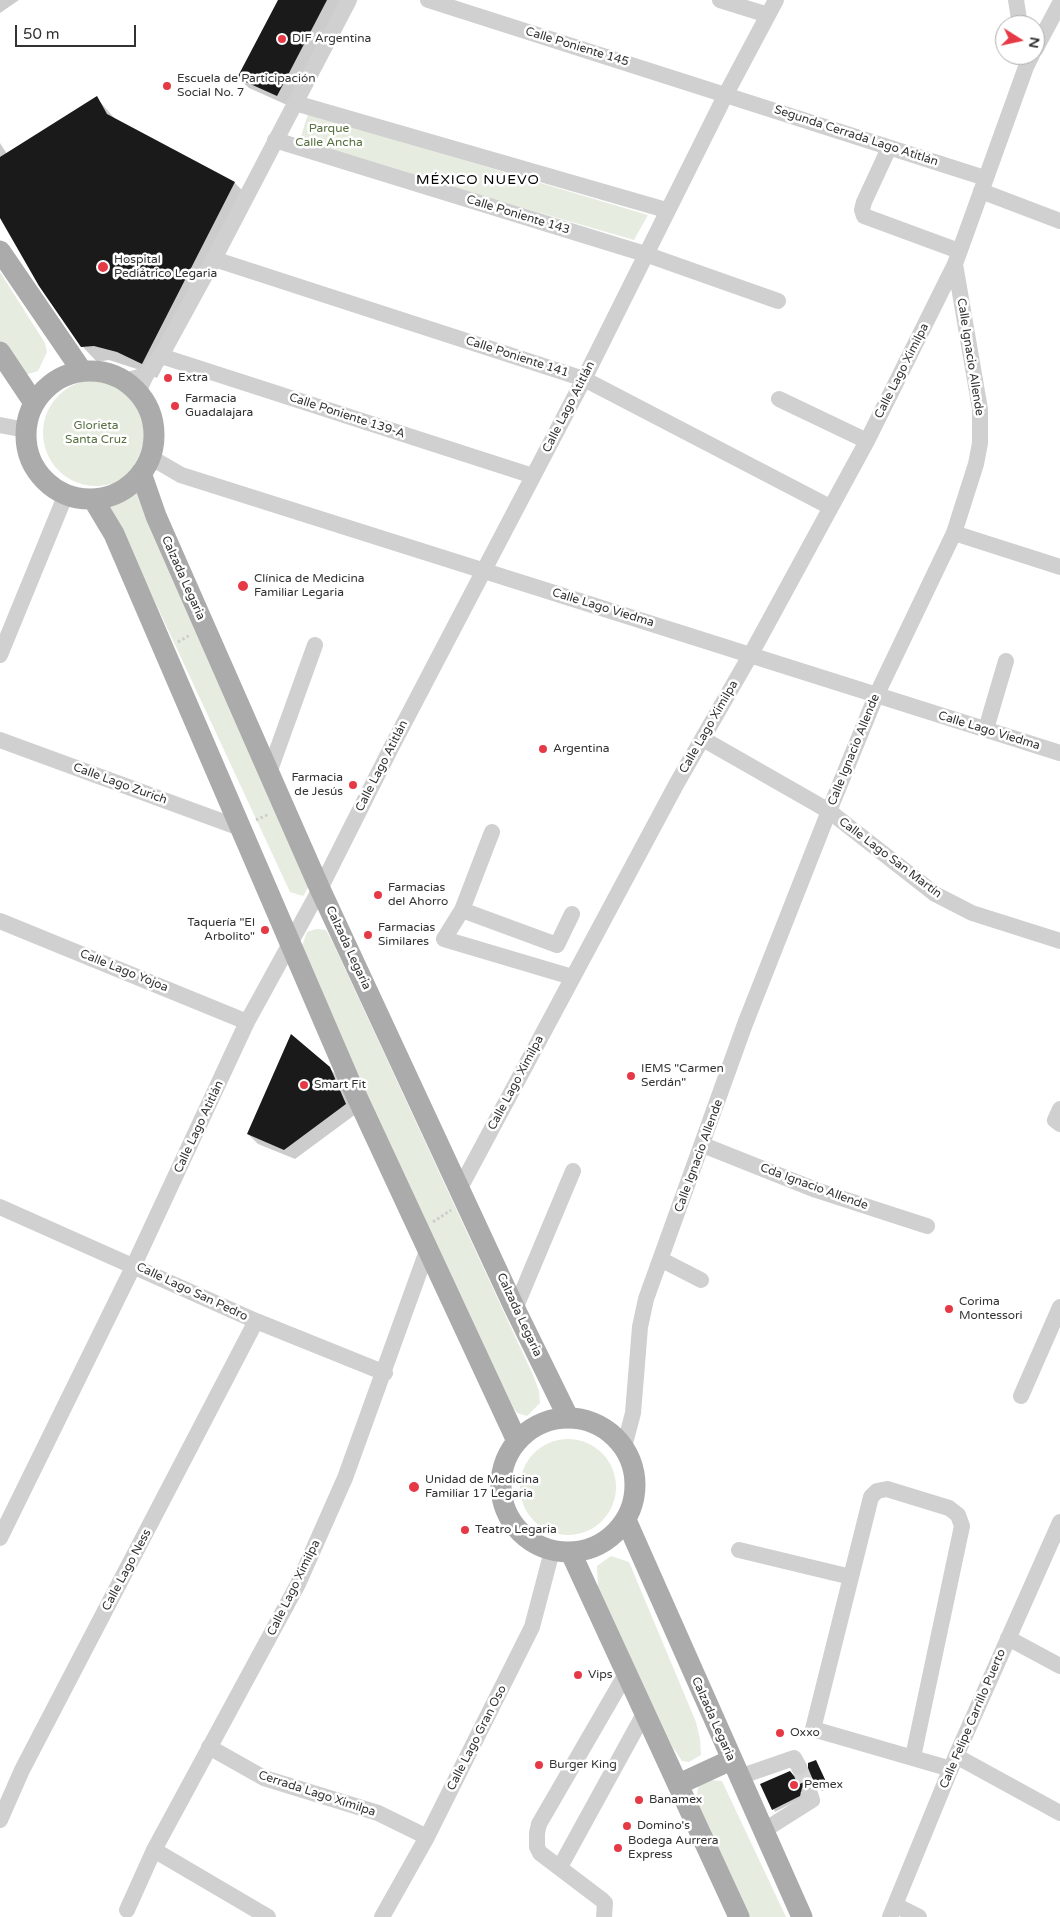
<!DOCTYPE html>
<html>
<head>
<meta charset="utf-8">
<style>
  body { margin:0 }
  #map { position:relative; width:1060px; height:1917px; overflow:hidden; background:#fff; font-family:"Varela Round",sans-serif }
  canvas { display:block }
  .north { position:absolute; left:995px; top:15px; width:50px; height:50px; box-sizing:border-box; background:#fff; border:1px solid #adadad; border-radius:50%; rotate:100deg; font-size:14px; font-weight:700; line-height:20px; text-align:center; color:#333 }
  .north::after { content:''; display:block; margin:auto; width:18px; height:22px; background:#e63946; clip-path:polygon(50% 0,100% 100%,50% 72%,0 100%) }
  .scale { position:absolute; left:15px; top:25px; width:121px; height:22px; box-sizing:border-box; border:2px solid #333; border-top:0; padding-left:6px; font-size:15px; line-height:18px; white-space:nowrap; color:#333; -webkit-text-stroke:4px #fff; paint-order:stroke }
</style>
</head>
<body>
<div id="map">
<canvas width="1060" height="1917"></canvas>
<div class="north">N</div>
<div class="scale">50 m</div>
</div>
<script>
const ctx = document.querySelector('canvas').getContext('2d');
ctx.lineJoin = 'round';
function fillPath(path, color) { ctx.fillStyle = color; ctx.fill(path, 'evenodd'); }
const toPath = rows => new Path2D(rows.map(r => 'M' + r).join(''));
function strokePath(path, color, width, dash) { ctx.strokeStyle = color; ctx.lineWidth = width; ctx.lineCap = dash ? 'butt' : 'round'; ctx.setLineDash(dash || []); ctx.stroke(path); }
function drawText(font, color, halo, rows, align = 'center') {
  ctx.font = font + ' "Varela Round",sans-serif'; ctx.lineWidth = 5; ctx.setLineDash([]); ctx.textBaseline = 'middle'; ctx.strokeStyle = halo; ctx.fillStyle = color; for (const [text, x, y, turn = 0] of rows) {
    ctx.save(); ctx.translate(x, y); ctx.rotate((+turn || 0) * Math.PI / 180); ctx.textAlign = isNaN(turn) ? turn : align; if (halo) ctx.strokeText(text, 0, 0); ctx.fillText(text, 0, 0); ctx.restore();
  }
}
const green = toPath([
  [308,114,648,215,634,240,299,143],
  [0,272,45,343,47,352,38,371,28,374,18,373,0,354],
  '43 433a53 53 0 1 1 106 0a53 53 0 1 1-106 0Z',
  [138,487,309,886,303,896,290,892,124,535,105,502,117,499],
  [316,929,326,930,334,945,533,1375,539,1391,540,1403,527,1416,517,1413,513,1407,354,1068,302,946,307,932],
  '520 1487a48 48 0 1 1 96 0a48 48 0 1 1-96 0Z',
  [611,1556,629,1562,696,1722,700,1739,701,1755,689,1762,682,1761,672,1746,598,1588,597,1566],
  [710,1780,722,1781,786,1917,748,1917,695,1804,699,1783]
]);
const shadow = toPath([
  [0,0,19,0,0,13],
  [280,0,343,0,287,105,249,88,238,78],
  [96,97,116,120,235,183,250,198,157,378,146,372,109,360,97,362,82,346,0,216,0,143,7,154],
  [329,1068,340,1078,356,1114,295,1159,258,1144,248,1134],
  [816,1761,829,1788,822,1791,816,1786,809,1786,802,1798,775,1812,762,1784,794,1777,804,1777]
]);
const building = toPath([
  [278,0,327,0,277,96,237,78],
  [97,96,107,114,235,182,142,364,117,352,94,346,81,347,39,286,0,218,0,157],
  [291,1034,330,1067,346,1104,284,1150,247,1134],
  [816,1760,828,1786,819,1790,812,1784,806,1785,802,1788,800,1796,772,1810,760,1784,790,1771,794,1776,803,1776,808,1772,808,1763]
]);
const minorTunnel = toPath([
  [799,1767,810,1794]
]);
const path = toPath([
  [178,642,190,635],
  [256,820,269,814],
  [433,1222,451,1210]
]);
const minor = toPath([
  [428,0,985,178],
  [720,0,768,15],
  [1016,0,1020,25],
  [1035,50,1060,3],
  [295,103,666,210],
  [275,140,645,254,778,301],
  [889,148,864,202,862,210,864,216,959,251],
  [981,191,1060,221],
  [214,259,584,379,830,507],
  [161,356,533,476],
  [125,381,146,375],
  [138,392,146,375,161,356,214,259,349,0],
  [779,399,867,441],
  [0,425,26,430],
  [150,457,181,475,1060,753],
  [954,533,1060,567],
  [0,655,66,494],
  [986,729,1006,661],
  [703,739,829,811,935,894,972,913,1060,941],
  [0,740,240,828],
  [270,770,315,645],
  [492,832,462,910,444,939,572,977],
  [462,910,557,945,572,914],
  [0,921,247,1022],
  [1060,1109,1055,1120,1060,1124],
  [703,1145,816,1190,927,1226],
  [460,1188,677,783,751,654,867,441,955,264],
  [0,1207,256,1321,385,1373],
  [662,1260,701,1280],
  [515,1309,573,1171],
  [1021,1396,1060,1307],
  [624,1447,633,1413,640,1327,646,1299,745,1024,829,811,876,696,954,533,976,464,980,443,980,409,955,264,1026,67,1032,55],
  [0,1538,134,1265,247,1022,320,889,391,748,584,379,726,94,776,0],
  [739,1550,851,1577],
  [1008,1638,1060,1666],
  [209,1747,264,1778,378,1813,427,1837],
  [956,1756,1060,1813],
  [913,1757,962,1526,958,1515,949,1508,887,1489,877,1491,871,1497,813,1729,951,1769],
  [739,1777,794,1758,799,1767],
  [0,1820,22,1770,256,1321],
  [763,1831,812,1800,810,1794],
  [154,1850,268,1917],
  [560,1867,645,1712],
  [895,1905,919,1917],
  [127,1910,154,1850,298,1584,345,1478,427,1251],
  [382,1917,427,1837,532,1627,552,1551],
  [604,1917,605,1903,602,1900,540,1853,537,1847,537,1833,539,1824,627,1672],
  [890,1917,956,1756,1060,1522]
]);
const major = toPath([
  [0,251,82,371],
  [0,352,34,403],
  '26 435a64 64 0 1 1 128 0a64 64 0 1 1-128 0Z',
  [141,473,156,516,320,889,515,1309,568,1417],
  [93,499,114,534,350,1082,517,1441],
  '501 1485a67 67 0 1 1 134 0a67 67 0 1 1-134 0Z',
  [626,1520,802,1917],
  [571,1553,739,1917],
  [679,1784,731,1760]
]);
const markers = [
  [282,39,5,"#e63946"],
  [167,86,5,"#e63946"],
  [103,267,6,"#e63946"],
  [168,378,5,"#e63946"],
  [175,406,5,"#e63946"],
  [243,586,6,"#e63946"],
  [543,749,5,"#e63946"],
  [353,785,5,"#e63946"],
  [378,895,5,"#e63946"],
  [265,930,5,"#e63946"],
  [368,935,5,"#e63946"],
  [631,1076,5,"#e63946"],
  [304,1085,5,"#e63946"],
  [949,1309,5,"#e63946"],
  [414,1487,6,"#e63946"],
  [465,1530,5,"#e63946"],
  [578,1675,5,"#e63946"],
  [780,1733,5,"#e63946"],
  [539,1765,5,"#e63946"],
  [794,1785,5,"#e63946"],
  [639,1800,5,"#e63946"],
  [627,1826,5,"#e63946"],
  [618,1848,5,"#e63946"]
];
const poiNames = [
  ["DIF Argentina",292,39],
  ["Escuela de Participación",177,79],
  ["Social No. 7",177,93],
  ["Hospital",114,260],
  ["Pediátrico Legaria",114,274],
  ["Extra",178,378],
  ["Farmacia",185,399],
  ["Guadalajara",185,413],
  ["Clínica de Medicina",254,579],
  ["Familiar Legaria",254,593],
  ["Argentina",553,749],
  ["Farmacia",343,778,"right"],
  ["de Jesús",343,792,"right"],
  ["Farmacias",388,888],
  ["del Ahorro",388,902],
  ["Taquería \"El",255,923,"right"],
  ["Arbolito\"",255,937,"right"],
  ["Farmacias",378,928],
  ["Similares",378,942],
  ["IEMS \"Carmen",641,1069],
  ["Serdán\"",641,1083],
  ["Smart Fit",314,1085],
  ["Corima",959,1302],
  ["Montessori",959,1316],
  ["Unidad de Medicina",425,1480],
  ["Familiar 17 Legaria",425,1494],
  ["Teatro Legaria",475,1530],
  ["Vips",588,1675],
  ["Oxxo",790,1733],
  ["Burger King",549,1765],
  ["Pemex",804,1785],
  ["Banamex",649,1800],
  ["Domino's",637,1826],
  ["Bodega Aurrera",628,1841],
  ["Express",628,1855]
];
const streetNames = [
  ["Calle Poniente 145",577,47,17],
  ["Segunda Cerrada Lago Atitlán",856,136,18],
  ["Calle Poniente 143",518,215,17],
  ["Calle Poniente 141",517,357,18],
  ["Calle Ignacio Allende",970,357,81],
  ["Calle Lago Ximilpa",902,371,-63],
  ["Calle Lago Atitlán",569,407,-63],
  ["Calle Poniente 139-A",347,416,18],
  ["Calzada Legaria",183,578,66],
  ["Calle Lago Viedma",603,608,17],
  ["Calle Lago Ximilpa",709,727,-60],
  ["Calle Lago Viedma",989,731,17],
  ["Calle Ignacio Allende",854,750,-68],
  ["Calle Lago Atitlán",382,766,-63],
  ["Calle Lago Zurich",120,784,20],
  ["Calle Lago San Martín",890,858,37],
  ["Calzada Legaria",348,948,65],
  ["Calle Lago Yojoa",124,971,22],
  ["Calle Lago Ximilpa",516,1083,-62],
  ["Calle Lago Atitlán",199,1127,-65],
  ["Calle Ignacio Allende",699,1156,-70],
  ["Cda Ignacio Allende",814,1187,20],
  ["Calle Lago San Pedro",192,1292,25],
  ["Calzada Legaria",519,1315,65],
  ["Calle Lago Ness",127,1570,-62],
  ["Calle Lago Ximilpa",294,1588,-64],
  ["Calzada Legaria",713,1719,66],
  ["Calle Felipe Carrillo Puerto",973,1719,-67],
  ["Calle Lago Gran Oso",477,1738,-63],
  ["Cerrada Lago Ximilpa",317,1794,18]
];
const parkNames = [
  ["Parque",329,129],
  ["Calle Ancha",329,143],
  ["Glorieta",96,426],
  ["Santa Cruz",96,440]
];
const neighbourhoodNames = [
  ["MÉXICO NUEVO",478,180]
];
fillPath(green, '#e6ecdf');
fillPath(shadow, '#0003');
fillPath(building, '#1a1a1a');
strokePath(minorTunnel, '#d6d6d6', 16, [16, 8]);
strokePath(path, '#cdcdcd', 3, [2.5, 2.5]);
strokePath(minor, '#d0d0d0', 16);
strokePath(major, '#ababab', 21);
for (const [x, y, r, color] of markers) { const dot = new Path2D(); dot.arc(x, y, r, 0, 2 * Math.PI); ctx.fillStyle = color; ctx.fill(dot); strokePath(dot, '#fff', 2); }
drawText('12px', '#333', '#fff', poiNames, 'left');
drawText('12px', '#333', '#fff', streetNames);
drawText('12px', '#56703f', '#fff', parkNames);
ctx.letterSpacing = '1px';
drawText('14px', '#000', '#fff', neighbourhoodNames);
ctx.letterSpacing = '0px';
</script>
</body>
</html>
